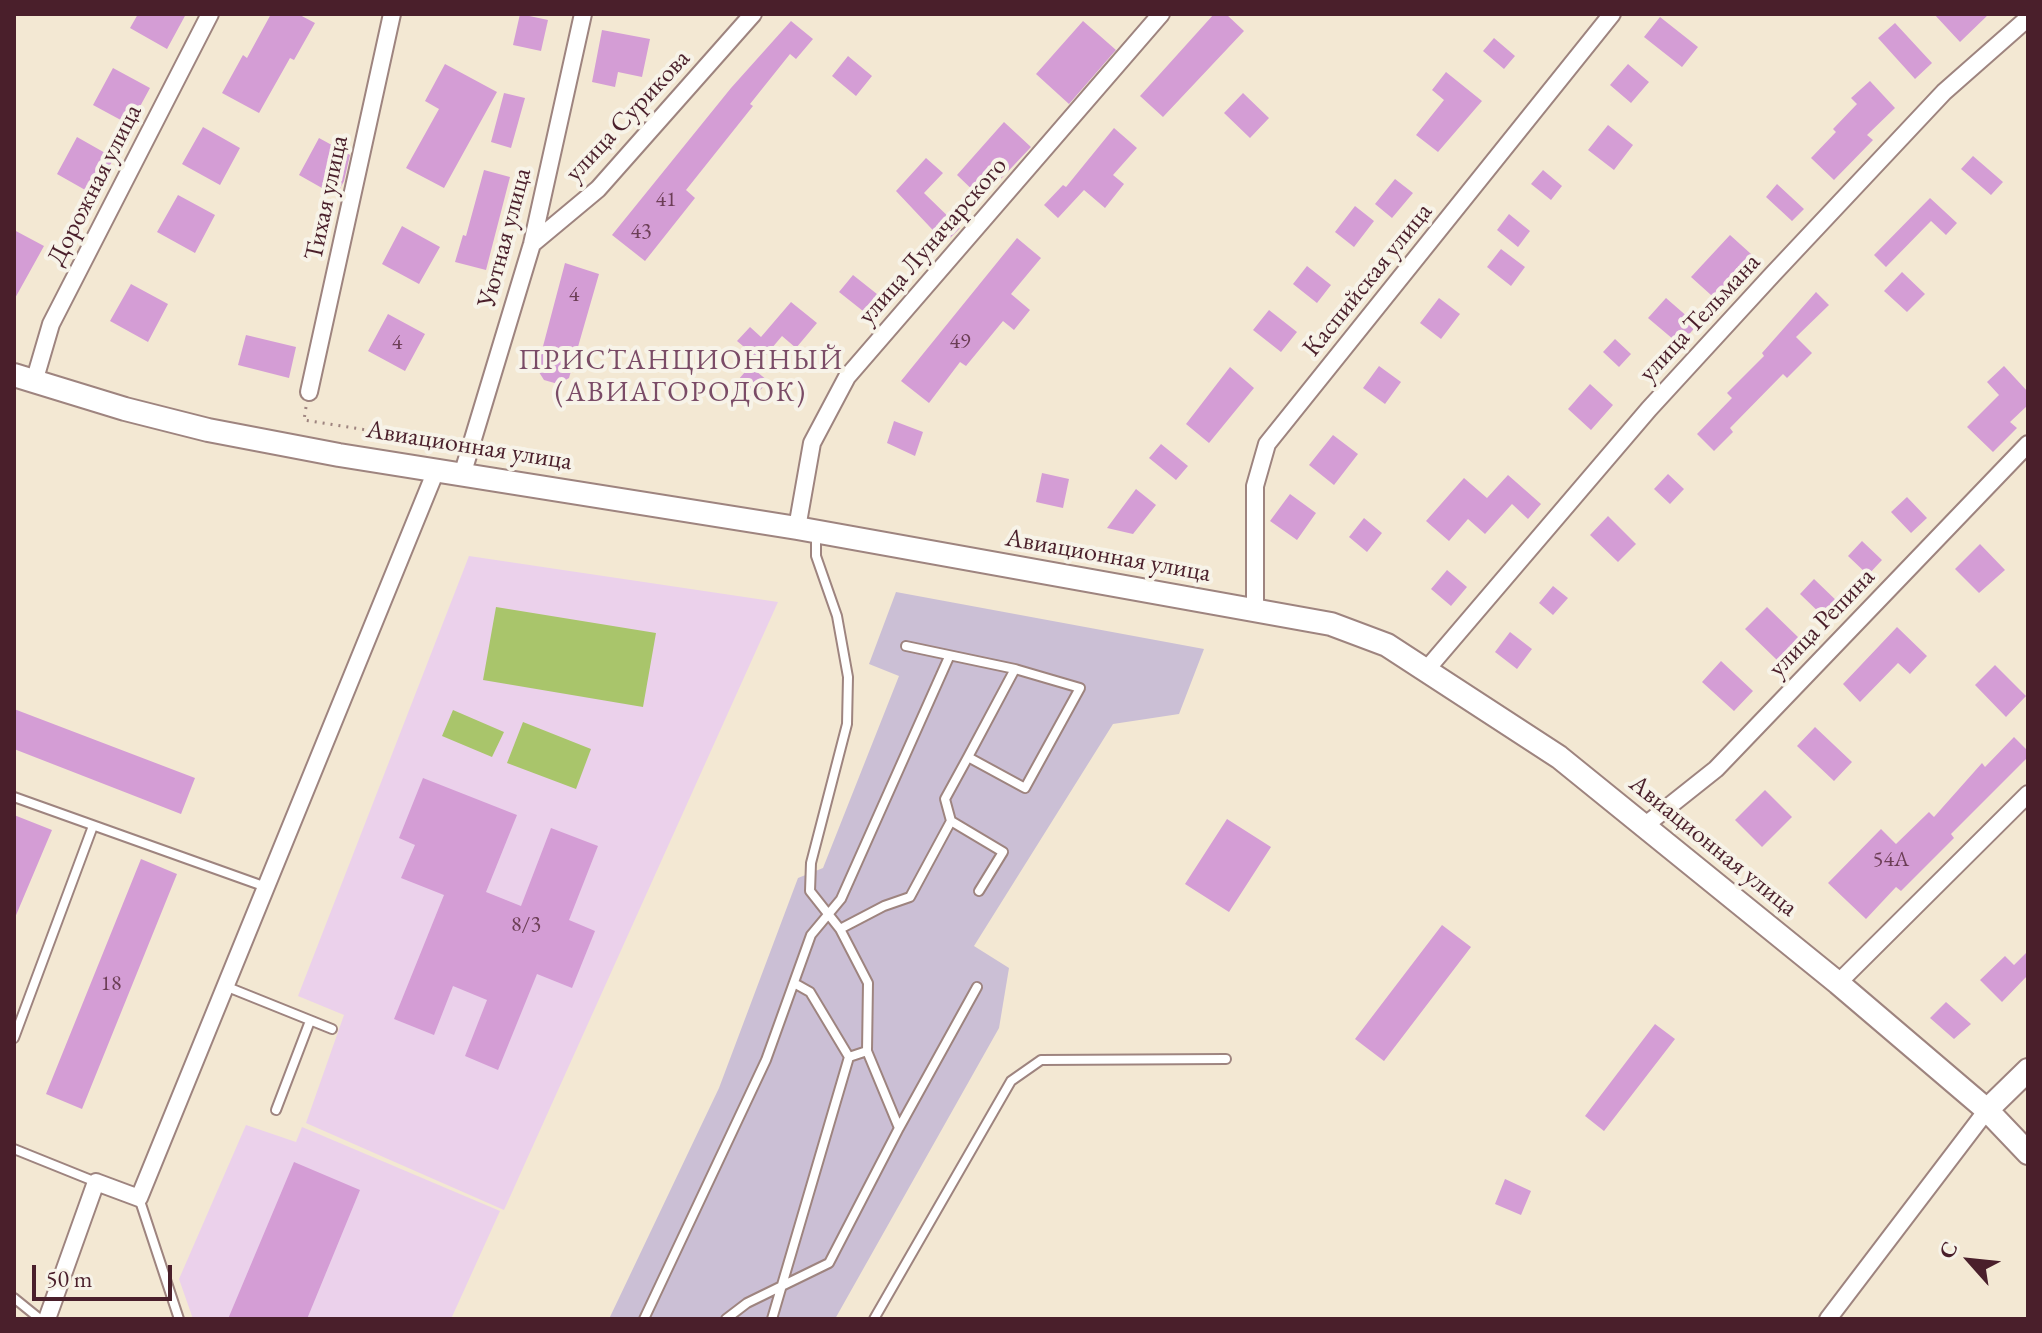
<!DOCTYPE html>
<html>
<head>
<meta charset="utf-8">
<style>
  body { margin:0 }
  #map { position:relative; width:2042px; height:1333px; overflow:hidden; background:#f3e8d3; font-family:"EB Garamond",serif }
  canvas { display:block }
  .frame { position:absolute; inset:0; border:16px solid #4a1f2b; pointer-events:none }
  .north { position:absolute; left:1930px; top:1221px; width:80px; height:80px; -webkit-text-stroke:6px #f7f3e8; paint-order:stroke; rotate:297deg; font-size:22px; font-weight:700; line-height:32px; text-align:center; color:#4a1f2b }
  .north::after { content:''; display:block; margin:auto; width:28px; height:36px; background:#4a1f2b; clip-path:polygon(50% 0,100% 100%,50% 72%,0 100%) }
  .scale { position:absolute; left:32px; top:1265px; width:140px; height:36px; box-sizing:border-box; border:4px solid #4a1f2b; border-top:0; padding-left:10px; font-size:24px; line-height:28px; white-space:nowrap; color:#4a1f2b; -webkit-text-stroke:6px #f7f3e8; paint-order:stroke }
</style>
</head>
<body>
<div id="map">
<canvas width="2042" height="1333"></canvas>
<div class="frame"></div>
<div class="north">С</div>
<div class="scale">50 m</div>
</div>
<script>
const ctx = document.querySelector('canvas').getContext('2d');
ctx.lineJoin = 'round';
function fillPath(path, color) { ctx.fillStyle = color; ctx.fill(path, 'evenodd'); }
const toPath = rows => new Path2D(rows.map(r => 'M' + r).join(''));
function strokePath(path, color, width, dash) { ctx.strokeStyle = color; ctx.lineWidth = width; ctx.lineCap = dash ? 'butt' : 'round'; ctx.setLineDash(dash || []); ctx.stroke(path); }
function drawText(font, color, halo, rows, align = 'center') {
  ctx.font = font + ' "EB Garamond",serif'; ctx.lineWidth = 8; ctx.setLineDash([]); ctx.textBaseline = 'middle'; ctx.strokeStyle = halo; ctx.fillStyle = color; for (const [text, x, y, turn = 0] of rows) {
    ctx.save(); ctx.translate(x, y); ctx.rotate((+turn || 0) * Math.PI / 180); ctx.textAlign = isNaN(turn) ? turn : align; if (halo) ctx.strokeText(text, 0, 0); ctx.fillText(text, 0, 0); ctx.restore();
  }
}
const built = toPath([
  [469,556,778,602,504,1210,306,1123,344,1015,298,996],
  [246,1125,296,1142,302,1127,500,1211,451,1319,193,1319,179,1279]
]);
const industrial = toPath([
  [896,592,1204,649,1179,714,1113,724,974,946,1009,968,999,1028,835,1319,609,1319,719,1088,798,878,823,868,899,676,869,664]
]);
const green = toPath([
  [496,607,656,633,643,707,483,680],
  [453,710,504,732,492,757,442,736],
  [523,722,591,749,576,789,507,763]
]);
const building = toPath([
  [138,14,186,14,167,49,130,28],
  [271,14,298,14,315,23,294,60,290,58,259,113,222,93,243,55,247,58],
  [520,14,548,20,541,51,513,45],
  [1214,14,1226,14,1244,31,1163,117,1140,96],
  [1934,14,1989,14,1960,42],
  [1660,17,1698,47,1682,67,1644,37],
  [791,21,813,39,796,59,790,54,750,104,753,106,686,190,695,198,645,261,612,235,731,88],
  [1083,21,1116,50,1069,104,1036,74],
  [1895,23,1932,63,1915,79,1878,38],
  [602,30,650,39,642,77,618,72,615,87,592,82],
  [1494,38,1515,56,1504,69,1483,51],
  [848,56,872,76,856,96,832,76],
  [445,64,497,92,444,188,406,168,439,109,425,101],
  [1628,64,1649,82,1631,103,1610,85],
  [113,68,150,88,130,125,93,105],
  [1446,72,1482,101,1438,152,1416,135,1444,100,1432,90],
  [1870,81,1895,108,1867,135,1873,140,1834,180,1811,158,1836,132,1833,129,1857,104,1851,98],
  [504,93,525,98,511,148,491,142],
  [1243,93,1269,118,1250,138,1224,113],
  [1004,122,1031,147,982,199,957,175],
  [1608,125,1633,145,1614,170,1588,150],
  [203,127,240,148,220,185,182,164],
  [1114,128,1137,148,1113,175,1124,184,1105,208,1084,190,1058,218,1044,205,1063,185,1066,187],
  [77,137,114,158,94,195,57,174],
  [319,138,350,155,344,181,336,196,299,175],
  [1973,156,2003,182,1991,195,1961,169],
  [926,158,943,173,924,193,960,228,945,243,896,191],
  [484,170,510,177,486,270,455,262,463,235,466,236],
  [1543,170,1562,186,1551,200,1531,184],
  [1395,179,1413,193,1392,218,1375,204],
  [1777,184,1804,209,1792,221,1766,197],
  [178,195,215,215,195,253,157,232],
  [1930,198,1957,223,1946,235,1931,221,1886,267,1874,255],
  [1355,206,1374,221,1354,247,1335,232],
  [1509,214,1530,231,1518,247,1497,230],
  [402,226,440,247,419,284,382,264],
  [14,230,44,246,14,300],
  [1730,235,1761,263,1721,304,1691,277],
  [1017,238,1041,258,1011,294,1030,310,1014,330,1003,321,966,366,960,362,929,403,901,381],
  [1501,249,1525,267,1511,286,1487,267],
  [565,263,599,274,569,378,558,384,544,380,537,369],
  [1307,266,1331,285,1317,303,1293,284],
  [1902,272,1925,294,1907,312,1884,291],
  [853,275,882,298,868,315,839,292],
  [131,284,168,304,148,342,110,321],
  [1816,292,1829,305,1796,337,1812,353,1787,378,1783,374,1730,428,1733,432,1714,451,1697,434,1732,398,1727,393,1764,356,1762,353],
  [1439,298,1460,314,1441,339,1420,323],
  [1666,298,1697,325,1680,345,1648,318],
  [791,302,817,323,796,348,782,336,761,361,737,341,750,327,761,337],
  [1269,310,1297,332,1281,352,1253,330],
  [388,314,425,334,405,371,368,351],
  [246,335,296,347,289,378,238,365],
  [1615,339,1631,354,1619,367,1603,352],
  [750,366,768,381,751,401,733,386],
  [1379,366,1401,382,1385,404,1363,388],
  [2004,366,2028,392,2028,405,2010,422,2017,428,1993,452,1967,427,1999,395,1987,382],
  [1230,367,1254,388,1209,443,1186,424],
  [1590,384,1613,405,1591,430,1568,409],
  [894,421,923,432,915,456,887,443],
  [1333,435,1358,454,1334,485,1309,465],
  [1161,444,1188,466,1176,480,1149,458],
  [1042,473,1069,479,1063,508,1036,502],
  [1668,474,1684,489,1670,504,1654,489],
  [1508,475,1541,504,1528,519,1512,504,1485,534,1468,519,1449,541,1426,521,1464,478,1487,498],
  [1136,489,1156,505,1133,534,1107,528],
  [1290,494,1316,513,1297,540,1270,521],
  [1907,497,1927,518,1911,533,1891,512],
  [1608,516,1636,544,1618,562,1590,535],
  [1364,518,1382,533,1367,552,1349,537],
  [1862,541,1882,560,1868,575,1848,556],
  [1980,544,2005,570,1979,593,1955,569],
  [1447,570,1467,587,1451,606,1431,589],
  [1814,579,1841,605,1827,620,1800,594],
  [1553,586,1568,598,1553,615,1539,603],
  [1767,607,1800,639,1779,662,1745,629],
  [1897,627,1927,656,1910,674,1898,663,1860,702,1843,684],
  [1510,632,1532,649,1517,669,1495,652],
  [1721,661,1753,691,1734,711,1702,682],
  [1995,665,2026,696,2006,717,1975,685],
  [14,709,195,778,181,814,14,749],
  [1815,727,1852,762,1834,781,1797,746],
  [2014,737,2028,751,2028,757,1951,834,1954,838,1901,891,1896,887,1866,919,1828,883,1881,829,1896,844,1929,812,1934,817,1982,763,1985,767],
  [423,778,517,815,486,892,521,906,551,828,598,846,569,920,595,931,572,988,537,974,498,1070,465,1056,487,1000,453,986,434,1035,394,1019,444,895,401,878,415,845,399,838],
  [1765,790,1792,817,1762,847,1735,820],
  [14,815,52,830,14,920],
  [1227,819,1271,847,1229,912,1185,884],
  [141,859,177,874,82,1109,46,1094],
  [1442,925,1471,947,1384,1061,1355,1039],
  [2028,951,2028,975,2002,1002,1980,980,2005,956,2014,965],
  [1946,1002,1971,1024,1954,1039,1930,1018],
  [1655,1024,1675,1039,1604,1131,1585,1116],
  [294,1162,360,1190,307,1319,228,1319],
  [1505,1179,1531,1191,1521,1215,1495,1204]
]);
const path = toPath([
  [306,407,304,420,454,444]
]);
const service = toPath([
  [906,646,1015,669],
  [14,797,266,887],
  [951,821,945,799,968,757,1015,669,1080,688,1025,788,968,757],
  [840,929,884,906,910,897,951,821,1003,852,979,891],
  [794,983,810,992,849,1057],
  [225,986,332,1029],
  [14,1038,93,826],
  [276,1110,310,1021],
  [899,1128,977,987],
  [14,1149,96,1182],
  [139,1198,179,1319],
  [14,1298,40,1319],
  [644,1319,766,1060,811,935,841,899,949,657],
  [726,1319,747,1303,829,1263,899,1128,867,1051,868,983,840,929,810,891,811,863,847,724,848,677,837,616,816,556,816,532],
  [772,1319,849,1057,867,1051],
  [874,1319,1011,1081,1041,1060,1226,1059]
]);
const minor = toPath([
  [532,244,598,189,753,14],
  [34,382,51,324,210,14],
  [309,392,392,14],
  [463,472,532,244,583,14],
  [797,528,812,443,847,377,1161,14],
  [1255,611,1255,486,1267,444,1612,14],
  [1427,669,1649,409,1773,274,1944,92,2028,18],
  [1643,827,1716,769,2028,444],
  [1838,983,2028,794],
  [47,1319,96,1182,139,1198,437,468],
  [1828,1319,1987,1110]
]);
const tertiary = toPath([
  [14,375,125,409,208,430,339,455,797,528,1331,624,1387,645,1559,757,1838,983,1987,1110,2028,1153],
  [1987,1110,2028,1070]
]);
const numberNames = [
  ["41",666,200],
  ["43",641,232],
  ["4",574,295],
  ["49",960,342],
  ["4",397,343],
  ["54А",1891,860],
  ["8/3",526,925],
  ["18",111,984]
];
const streetNames = [
  ["улица Сурикова",628,116,-47],
  ["Дорожная улица",95,185,-63],
  ["Тихая улица",327,198,-78],
  ["Уютная улица",505,238,-75],
  ["улица Луначарского",933,241,-49],
  ["Каспийская улица",1368,280,-51],
  ["улица Тельмана",1700,318,-47],
  ["Авиационная улица",469,446,9],
  ["Авиационная улица",1108,556,10],
  ["улица Репина",1822,623,-46],
  ["Авиационная улица",1713,846,39]
];
const neighbourhoodNames = [
  ["ПРИСТАНЦИОННЫЙ",681,361],
  ["(АВИАГОРОДОК)",681,393]
];
fillPath(built, '#ebd1eb');
fillPath(industrial, '#cbbfd5');
fillPath(green, '#a9c56b');
fillPath(building, '#d49dd5');
strokePath(service, '#9e847f', 12);
strokePath(minor, '#9e847f', 20);
strokePath(tertiary, '#9e847f', 26);
strokePath(path, '#9e847f', 3, [2, 6]);
strokePath(service, '#fff', 8);
strokePath(minor, '#fff', 16);
strokePath(tertiary, '#fff', 22);
drawText('22px', '#6c3e56', null, numberNames);
drawText('26px', '#4a1f2b', '#f7f3e8', streetNames);
ctx.letterSpacing = '2px';
drawText('28px', '#7a4b66', '#f7f3e8', neighbourhoodNames);
ctx.letterSpacing = '0px';
</script>
</body>
</html>
